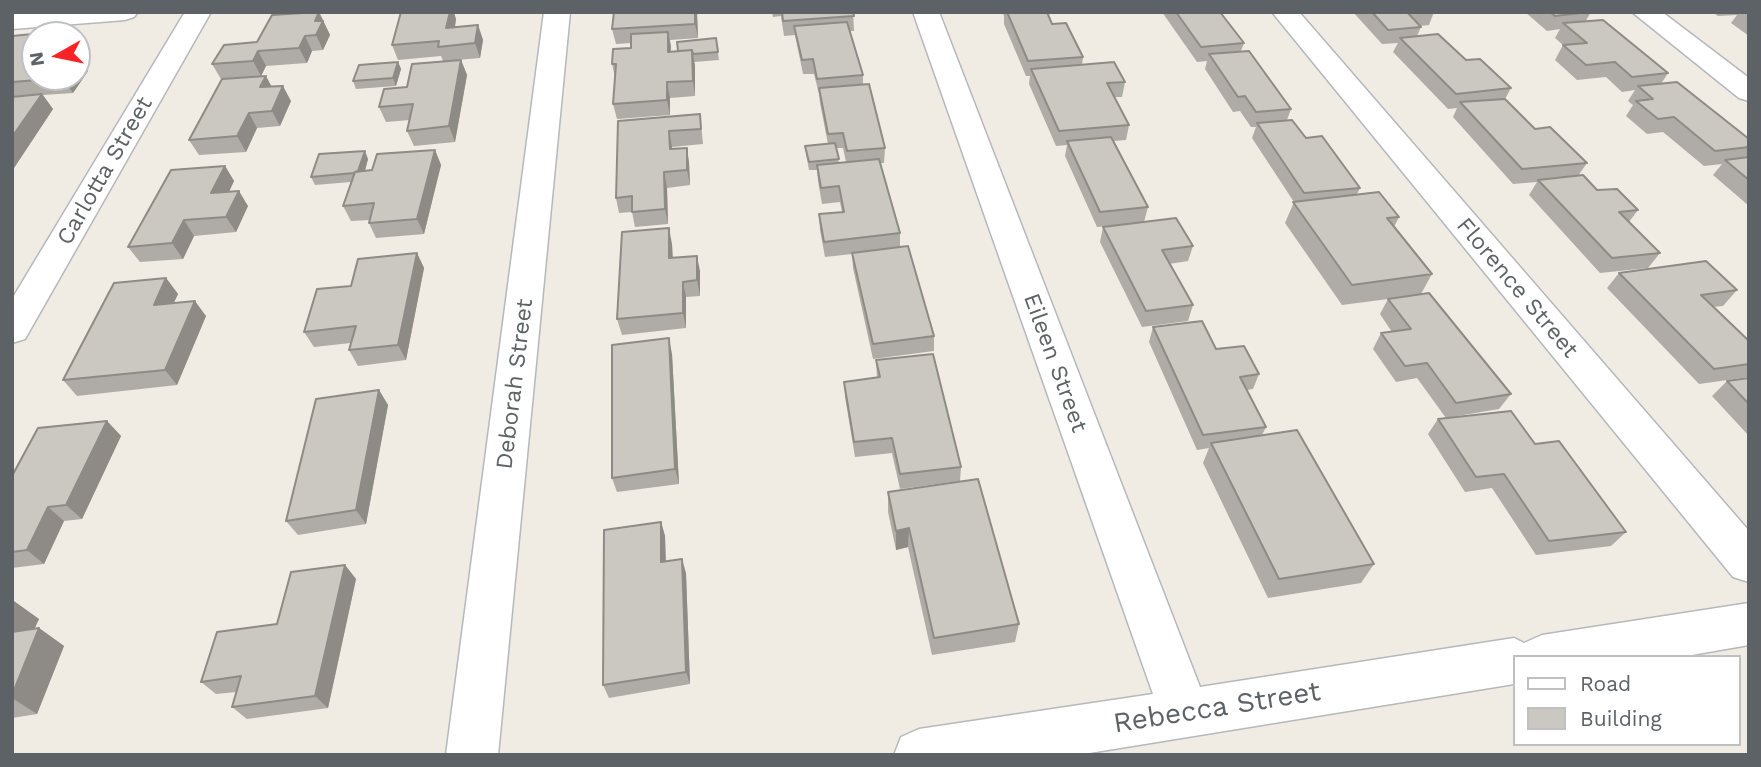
<!DOCTYPE html>
<html>
<head>
<meta charset="utf-8">
<style>
  body { margin:0 }
  #map { position:relative; width:1761px; height:767px; overflow:hidden; background:#f0ece4; font-family:"Work Sans",sans-serif }
  canvas { display:block }
  .frame { position:absolute; inset:0; border:14px solid #5c6266; pointer-events:none }
  .legend { position:absolute; left:1513px; top:655px; width:228px; height:91px; box-sizing:border-box; background:#fff; border:2px solid #bec0c2; margin:0; padding:9px 12px; list-style:none; font-size:21px; color:#5c6266 }
  .legend li { display:flex; align-items:center; gap:14px; height:35px }
  .legend b { width:35px; border:2px solid #bec0c2 }
  .north { position:absolute; left:21px; top:21px; width:70px; height:70px; box-sizing:border-box; background:#fff; border:2px solid #bec0c2; border-radius:50%; rotate:261deg; font-size:19px; font-weight:700; line-height:28px; text-align:center; color:#5c6266 }
  .north::after { content:''; display:block; margin:auto; width:24px; height:32px; background:#f92226; clip-path:polygon(50% 0,100% 100%,50% 72%,0 100%) }
</style>
</head>
<body>
<div id="map">
<canvas width="1761" height="767"></canvas>
<div class="frame"></div>
<ul class="legend">
<li><b style="height:9px;background:#fff"></b>Road</li>
<li><b style="height:19px;background:#cbc7c1"></b>Building</li>
</ul>
<div class="north">N</div>
</div>
<script>
const ctx = document.querySelector('canvas').getContext('2d');
ctx.lineJoin = 'round';
const toPath = rows => new Path2D(rows.map(r => 'M' + r).join(''));
function strokePath(path, color, width, dash) { ctx.strokeStyle = color; ctx.lineWidth = width; ctx.lineCap = dash ? 'butt' : 'round'; ctx.setLineDash(dash || []); ctx.stroke(path); }
function fillPath(path, color) { ctx.fillStyle = color; ctx.fill(path, 'evenodd'); }
function drawText(font, color, halo, rows, align = 'center') {
  ctx.font = font + ' "Work Sans",sans-serif'; ctx.lineWidth = 5; ctx.setLineDash([]); ctx.textBaseline = 'middle'; ctx.strokeStyle = halo; ctx.fillStyle = color; for (const [text, x, y, turn = 0] of rows) {
    ctx.save(); ctx.translate(x, y); ctx.rotate((+turn || 0) * Math.PI / 180); ctx.textAlign = isNaN(turn) ? turn : align; if (halo) ctx.strokeText(text, 0, 0); ctx.fillText(text, 0, 0); ctx.restore();
  }
}
const street = toPath([
  [138,12,134,17,125,20,12,29,12,13,138,12],
  [185,12,211,12,25,339,12,343,12,299,185,12],
  [544,12,570,12,498,755,446,755,544,12],
  [913,12,939,12,1200,687,1514,638,1524,643,1542,635,1749,603,1749,645,1680,657,1514,657,1514,684,1077,755,894,755,901,737,919,729,1153,694,913,12],
  [1272,12,1299,12,1749,531,1749,582,1733,577,1272,12],
  [1632,12,1662,12,1749,78,1749,101,1739,98,1632,12]
]);
const wall = toPath([
  [319,12,330,35,323,50,312,51,307,63,266,66,261,76,271,87,291,101,280,126,257,128,246,152,199,155,189,140,240,78,221,79,212,64],
  [614,12,697,12,698,38,670,40,671,52,678,51,716,38,719,60,694,62,695,96,670,98,670,115,617,119,613,104,615,77,612,64,631,48,631,43,616,44,612,29],
  [772,12,853,12,854,31,850,31,863,75,863,85,885,148,884,163,880,163,900,233,900,247,934,336,934,351,873,359,853,268,852,254,825,257,820,230,819,214,842,212,840,202,822,204,818,181,817,170,809,170,806,154,805,146,828,144,820,103,819,94,814,74,803,74,795,35,784,36,781,16,773,17],
  [836,148,843,148,846,162,839,163],
  [1002,12,1047,12,1052,24,1083,57,1082,65,1125,82,1122,97,1114,97,1129,125,1126,140,1114,141,1148,207,1144,222,1193,246,1188,261,1169,264,1193,305,1188,321,1142,327,1100,242,1103,227,1108,226,1097,227,1065,156,1067,145,1056,146,1029,84,1030,76,1026,76,1004,24,1004,16],
  [1162,12,1220,12,1244,43,1241,51,1291,109,1287,120,1360,188,1357,194,1399,217,1394,227,1432,274,1421,294,1511,394,1499,409,1446,418,1417,378,1396,382,1373,349,1381,333,1392,332,1380,314,1388,299,1342,305,1285,223,1294,202,1252,138,1256,127,1251,127,1240,111,1233,112,1205,69,1207,61,1197,62],
  [1353,12,1434,12,1429,25,1420,26,1421,27,1417,36,1466,60,1511,88,1505,99,1535,129,1587,163,1578,176,1597,190,1638,210,1629,222,1660,253,1648,268,1600,273,1529,195,1537,182,1513,184,1453,117,1457,108,1448,109,1393,52,1398,43,1382,44],
  [1525,12,1591,12,1585,22,1668,73,1661,84,1749,139,1749,206,1713,175,1722,164,1704,166,1663,132,1647,134,1626,116,1633,105,1628,101,1635,90,1622,92,1606,77,1577,80,1555,60,1563,45,1555,38,1560,29,1547,31],
  [1712,12,1749,12,1749,36,1731,23,1737,15,1718,16],
  [456,19,455,27,478,25,483,40,480,58,456,60,461,60,467,75,455,142,414,146,407,131,410,120,386,122,379,107,443,61,441,56,398,60,392,45],
  [12,36,35,77,88,71,73,93,43,95,53,109,12,171],
  [398,62,401,69,396,86,356,89,353,81],
  [700,114,703,144,672,147,672,149,687,148,689,163,690,185,667,188,668,224,635,227,632,212,619,213,616,198,618,121],
  [435,150,441,165,424,234,376,238,369,223,369,220,351,221,343,206,351,182,315,185,311,177,368,159,365,171,372,170],
  [225,166,234,181,229,192,248,206,236,232,194,236,183,259,140,262,128,247],
  [672,244,673,258,700,271,700,296,686,297,686,328,622,335,617,319],
  [417,253,424,268,406,360,358,366,349,350,351,343,314,347,304,332,351,286],
  [1619,273,1737,290,1723,306,1713,307,1749,341,1749,377,1699,384,1607,288],
  [166,278,178,294,173,303,206,316,177,385,77,396,63,380],
  [1153,327,1216,349,1259,374,1253,389,1247,390,1266,427,1262,435,1374,564,1361,583,1268,598,1203,463,1209,448,1197,450,1149,342],
  [672,354,679,484,617,492,612,478],
  [876,360,961,467,960,481,900,489,892,453,855,457,845,397,844,382,877,378],
  [1749,378,1749,436,1712,396,1727,381],
  [379,390,388,405,366,524,298,535,286,521],
  [1438,419,1535,444,1626,532,1611,546,1536,555,1492,488,1465,492,1428,434],
  [107,421,121,436,82,519,64,521,44,564,12,568,12,476],
  [888,492,1019,624,1015,642,932,655,908,547,896,550,888,512],
  [661,522,665,536,666,562,686,573,690,684,609,698,603,685],
  [345,565,356,579,328,708,247,719,232,707,236,692,216,694,201,682,277,624],
  [12,601,39,619,34,629,39,628,64,646,37,714,12,718]
]);
const shadedWall = toPath([
  [319,12,330,35,323,50,316,35,315,21],
  [450,12,454,12,456,19,452,43,446,28],
  [695,12,697,12,698,38,695,24],
  [478,25,483,40,480,58,475,43],
  [668,32,671,46,670,67,668,52],
  [305,36,312,51,307,63,299,48],
  [692,50,695,65,695,96,693,81],
  [258,51,266,66,261,76,253,61],
  [78,56,88,71,73,93,63,78,77,77],
  [461,60,467,75,455,142,449,126],
  [398,62,401,69,396,86,393,78],
  [266,76,274,91,260,87],
  [667,82,670,98,670,115,667,100],
  [283,86,291,101,280,126,272,111],
  [42,94,53,109,12,171,12,137],
  [249,113,257,128,246,152,237,136],
  [669,131,672,147,673,165,670,149],
  [687,148,689,163,690,185,687,170],
  [435,150,441,165,424,234,417,219],
  [365,151,368,159,362,181,358,173],
  [225,166,234,181,221,208,211,193],
  [664,172,667,188,668,224,665,209],
  [239,191,248,206,236,232,226,217],
  [184,220,194,236,183,259,172,243],
  [669,228,672,244,673,274,669,258],
  [417,253,424,268,406,360,398,345],
  [697,256,700,271,700,296,697,280],
  [166,278,178,294,166,320,154,305],
  [683,282,686,297,686,328,683,313],
  [195,301,206,316,177,385,165,370],
  [669,338,672,354,679,484,675,469],
  [379,390,388,405,366,524,356,510],
  [107,421,121,436,82,519,66,505],
  [48,507,64,521,44,564,27,550],
  [661,522,665,536,666,576,661,562],
  [909,528,908,547,896,550,896,531],
  [682,559,686,573,690,684,686,672],
  [345,565,356,579,328,708,315,696],
  [14,601,39,619,24,652,12,644,12,605],
  [39,628,64,646,37,714,12,698,12,695]
]);
const building = toPath([
  [319,12,315,21,323,21,316,35,305,36,299,48,258,51,253,61,212,64,224,45,257,42,272,15,319,12],
  [401,12,450,12,446,28,478,25,475,43,438,47,439,41,392,45,401,12],
  [614,12,695,12,695,24,612,29,614,12],
  [782,12,853,12,854,16,783,21,782,12],
  [1007,12,1047,12,1052,24,1066,23,1083,57,1028,61,1007,12],
  [1176,12,1220,12,1244,43,1201,47,1176,12],
  [1372,12,1410,12,1407,12,1421,27,1388,30,1372,12],
  [1550,12,1589,12,1555,16,1550,12],
  [1603,20,1668,73,1632,77,1615,62,1586,65,1563,45,1587,43,1563,23,1603,20],
  [847,22,863,75,817,79,813,59,802,60,794,26,847,22],
  [64,31,61,35,35,35,35,77,63,77,63,78,12,82,12,36,64,31],
  [668,32,668,52,692,50,693,81,667,82,667,100,613,104,616,64,612,64,613,49,631,48,631,34,668,32],
  [1438,34,1466,60,1480,59,1511,88,1456,94,1400,38,1438,34],
  [716,38,718,52,693,54,692,50,678,51,677,42,716,38],
  [1249,51,1291,109,1256,112,1245,96,1238,97,1209,54,1249,51],
  [461,60,449,126,407,131,413,104,379,107,384,89,407,87,412,64,461,60],
  [398,62,393,78,353,81,359,65,398,62],
  [1114,62,1125,82,1107,83,1129,125,1059,131,1031,69,1114,62],
  [266,76,260,87,283,86,272,111,249,113,237,136,189,140,222,79,266,76],
  [1677,82,1749,139,1749,147,1715,151,1674,117,1658,119,1636,101,1653,99,1638,86,1677,82],
  [869,84,885,148,847,151,843,133,828,134,819,88,869,84],
  [42,94,12,137,12,97,42,94],
  [1505,99,1535,129,1550,127,1587,163,1522,169,1460,102,1505,99],
  [700,114,701,129,669,131,670,149,687,148,687,170,664,172,665,209,632,212,632,196,616,198,618,121,700,114],
  [1292,120,1306,138,1322,136,1360,188,1304,193,1257,123,1292,120],
  [1111,137,1148,207,1100,212,1067,141,1111,137],
  [835,143,839,159,809,162,805,146,835,143],
  [435,150,417,219,369,223,374,203,343,206,355,172,372,170,377,154,435,150],
  [365,151,358,171,355,172,354,173,311,177,319,154,365,151],
  [1749,157,1749,180,1725,160,1749,157],
  [879,159,900,233,824,242,819,214,844,212,839,186,821,188,817,165,879,159],
  [225,166,211,193,239,191,226,217,184,220,172,243,128,247,171,170,225,166],
  [1583,175,1597,190,1617,189,1638,210,1619,212,1660,253,1612,258,1538,180,1583,175],
  [1379,192,1399,217,1387,218,1432,274,1352,285,1293,202,1379,192],
  [1176,218,1193,246,1162,250,1193,305,1146,311,1103,227,1176,218],
  [669,228,669,258,697,256,697,280,683,282,683,313,617,319,622,232,669,228],
  [908,246,934,336,873,344,852,253,908,246],
  [417,253,398,345,349,350,356,326,304,332,317,289,351,286,358,259,417,253],
  [1706,261,1737,290,1701,295,1749,341,1749,364,1714,369,1619,273,1706,261],
  [166,278,154,305,195,301,165,370,63,380,114,283,166,278],
  [1429,293,1511,394,1456,403,1427,363,1405,366,1381,333,1411,329,1388,299,1429,293],
  [1202,321,1216,349,1244,346,1259,374,1240,377,1266,427,1203,435,1153,327,1202,321],
  [669,338,675,469,612,478,612,345,669,338],
  [933,354,961,467,900,474,892,438,854,442,844,382,880,377,876,360,933,354],
  [1749,378,1749,404,1727,381,1749,378],
  [379,390,356,510,286,521,316,399,379,390],
  [1511,411,1535,444,1559,441,1626,532,1549,541,1504,474,1476,477,1438,419,1511,411],
  [107,421,66,505,48,507,27,550,12,552,12,476,38,428,107,421],
  [1297,430,1374,564,1279,579,1211,443,1297,430],
  [978,479,1019,624,934,638,909,528,896,531,888,492,978,479],
  [661,522,661,562,682,559,686,672,603,685,604,530,661,522],
  [345,565,315,696,232,707,241,676,201,682,217,632,277,624,291,572,345,565],
  [39,628,12,695,12,632,39,628]
]);
const streetNames = [
  ["Carlotta Street",105,171,-60],
  ["Florence Street",1517,288,50],
  ["Eileen Street",1055,363,70],
  ["Deborah Street",515,384,-83]
];
const nearStreetnames = [
  ["Rebecca Street",1217,708,-9]
];
strokePath(street, '#b5b8bc', 3);
fillPath(street, '#fff');
fillPath(wall, '#afaba6');
fillPath(shadedWall, '#8e8b87');
fillPath(building, '#cbc7c1');
strokePath(building, '#8e8b87', 2);
drawText('23px', '#5c6266', '#fff', streetNames);
drawText('28px', '#5c6266', '#fff', nearStreetnames);
</script>
</body>
</html>
